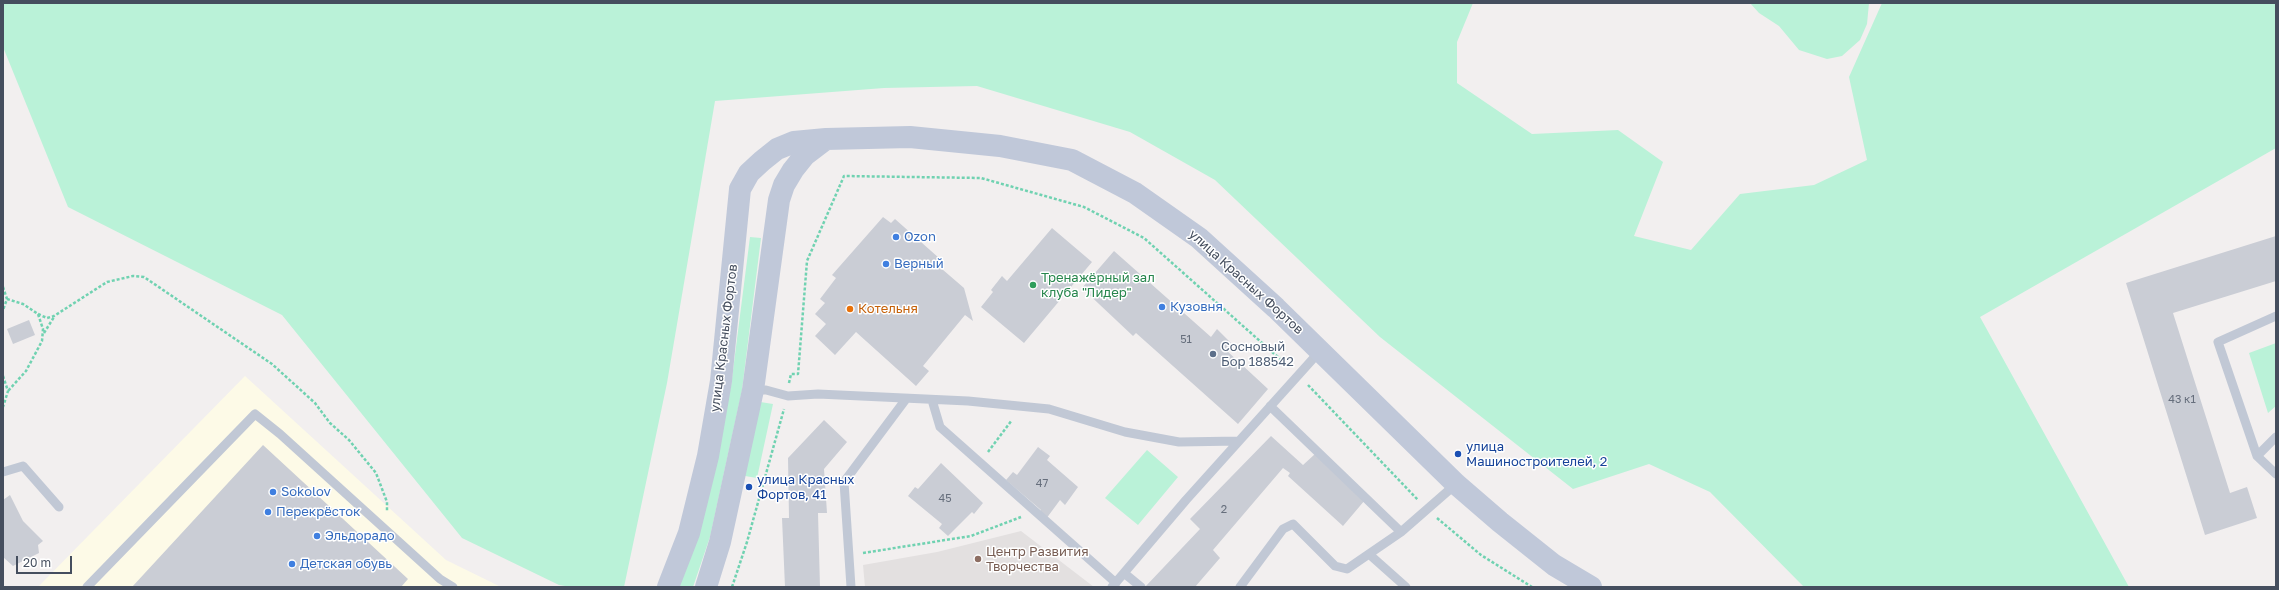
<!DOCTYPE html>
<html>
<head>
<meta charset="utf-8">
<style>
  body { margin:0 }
  #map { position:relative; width:2279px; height:590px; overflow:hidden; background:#f2efef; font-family:"Golos Text",sans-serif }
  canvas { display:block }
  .frame { position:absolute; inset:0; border:4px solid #454e5e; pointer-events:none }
  .scale { position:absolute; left:16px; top:556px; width:56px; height:18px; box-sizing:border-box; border:2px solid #454e5e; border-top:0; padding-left:5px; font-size:12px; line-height:14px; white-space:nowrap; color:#454e5e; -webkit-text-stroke:3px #fff; paint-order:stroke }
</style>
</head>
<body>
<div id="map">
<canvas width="2279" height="590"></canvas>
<div class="frame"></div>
<div class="scale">20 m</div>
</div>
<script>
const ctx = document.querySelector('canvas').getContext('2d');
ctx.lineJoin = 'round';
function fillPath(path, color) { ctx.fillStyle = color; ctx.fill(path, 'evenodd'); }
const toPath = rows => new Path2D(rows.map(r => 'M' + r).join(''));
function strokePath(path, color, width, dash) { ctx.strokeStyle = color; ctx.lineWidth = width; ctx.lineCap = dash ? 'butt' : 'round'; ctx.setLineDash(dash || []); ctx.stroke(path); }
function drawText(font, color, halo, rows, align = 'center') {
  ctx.font = font + ' "Golos Text",sans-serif'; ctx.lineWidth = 3; ctx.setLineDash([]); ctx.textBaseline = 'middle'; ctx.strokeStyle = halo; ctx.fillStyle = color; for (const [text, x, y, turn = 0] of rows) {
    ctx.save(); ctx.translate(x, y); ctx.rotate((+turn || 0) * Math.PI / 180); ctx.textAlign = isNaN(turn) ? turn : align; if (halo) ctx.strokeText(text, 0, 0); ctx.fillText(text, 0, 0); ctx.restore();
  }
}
const commercial = toPath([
  [245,376,446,560,501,587,38,587]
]);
const education = toPath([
  [1021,531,1094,587,865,587,863,565,937,552]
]);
const green = toPath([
  [3,3,1473,3,1457,42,1457,83,1532,134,1618,130,1663,162,1634,236,1691,250,1740,194,1814,185,1867,160,1849,77,1882,3,2276,3,2276,148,1980,317,2129,587,1804,587,1710,492,1649,464,1573,489,1380,337,1215,180,1130,132,977,86,884,88,715,101,667,383,624,587,571,587,559,585,462,538,282,315,68,207,3,47],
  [1750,3,1869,3,1867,24,1860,40,1842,56,1827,59,1799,50,1779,26,1759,13],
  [750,237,761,238,742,390,710,537,693,587,679,587,731,386],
  [2276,343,2276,406,2268,413,2249,353],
  [754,401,773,404,757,478,739,475],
  [1147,450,1178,477,1138,525,1105,498]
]);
const building = toPath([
  [883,217,891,223,895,219,939,258,935,263,964,288,973,321,965,315,923,366,929,371,916,386,856,332,835,355,815,336,826,324,815,314,825,303,820,299,836,278,832,275],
  [1052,228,1092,262,1024,343,981,307,993,292,991,290,1002,276,1007,281],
  [2276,236,2276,281,2173,313,2230,493,2247,487,2257,518,2205,535,2126,283],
  [1114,251,1211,337,1217,329,1231,343,1226,350,1268,389,1238,424,1136,333,1133,336,1082,288],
  [29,320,35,335,13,344,7,329],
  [824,420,847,442,824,469,827,513,818,513,820,587,785,587,782,518,789,518,788,458],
  [1271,436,1303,465,1315,454,1365,500,1343,526,1288,476,1290,473,1283,468,1213,550,1220,558,1195,587,1145,587,1200,529,1190,519],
  [263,445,408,579,401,587,132,587],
  [1038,447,1050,456,1047,460,1078,487,1065,505,1060,500,1046,519,1039,513,1041,510,1006,480,1013,472,1017,475],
  [941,463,983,503,974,514,972,512,948,536,939,528,942,524,908,496,915,487,918,489],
  [10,495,23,521,43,541,38,545,39,553,13,566,3,557,3,500]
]);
const path = toPath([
  [3,287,7,299,3,310],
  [7,299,23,304,38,314,43,329,42,341,26,371,8,391],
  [38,314,47,318,54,316,107,282,133,276,144,277,272,364,315,403,330,423,349,440,376,473,387,502,387,512],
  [44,333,54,317],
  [3,376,8,391,3,407],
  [789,383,791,374,798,374,807,261,844,176,981,178,1084,207,1144,238,1288,366],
  [1308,385,1418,500],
  [988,452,1012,420],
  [1437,518,1481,555,1532,587],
  [863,553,971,536,1021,517],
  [732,587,747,542,784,409]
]);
const lane = toPath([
  [2276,316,2218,342,2257,456,2276,474],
  [753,390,766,390,788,396,818,394,968,401,1049,409,1125,432,1179,442,1239,441],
  [932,400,940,427,1116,583],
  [1270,406,1401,532],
  [2257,456,2276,437],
  [3,472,23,466,59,507],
  [1370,555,1406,587],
  [1124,573,1141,587],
  [87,587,255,414,280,434,440,579,453,587],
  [851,587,844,482,906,399],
  [1112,587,1186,500,1320,351],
  [1240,587,1283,529,1293,524,1335,566,1347,569,1401,532,1456,484]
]);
const secondary = toPath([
  [668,587,689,533,708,456,721,381,740,189,749,173,762,161,777,149,794,142,826,139,910,137,1000,146,1072,160,1135,193,1199,238,1276,308,1456,484,1500,522,1554,565,1591,587],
  [706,587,720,542,753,390,779,200,784,185,793,170,805,155,826,139]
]);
const markers = [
  [896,237,4,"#3f7fe0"],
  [886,264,4,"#3f7fe0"],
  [1033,285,4,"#2e9e5b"],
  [1162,307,4,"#3f7fe0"],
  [850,309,4,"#e8710a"],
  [1213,354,4,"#5c6f8a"],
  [1458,454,4,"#1a4fb4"],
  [749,487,4,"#1a4fb4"],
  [273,492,4,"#3f7fe0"],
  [268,512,4,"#3f7fe0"],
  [317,536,4,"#3f7fe0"],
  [978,559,4,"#8d6e63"],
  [292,564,4,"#3f7fe0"]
];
const numberNames = [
  ["51",1186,340],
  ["43 к1",2182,400],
  ["47",1042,484],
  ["45",945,499],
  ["2",1224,510]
];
const shopNames = [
  ["Ozon",904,237],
  ["Верный",894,264],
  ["Кузовня",1170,307],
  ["Sokolov",281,492],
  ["Перекрёсток",276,512],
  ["Эльдорадо",325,536],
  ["Детская обувь",300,564]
];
const leisureNames = [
  ["Тренажёрный зал",1041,278],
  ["клуба \"Лидер\"",1041,293]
];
const streetNames = [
  ["улица Красных Фортов",1246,282,42],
  ["улица Красных Фортов",724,338,-83]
];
const foodNames = [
  ["Котельня",858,309]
];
const serviceNames = [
  ["Сосновый",1221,347],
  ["Бор 188542",1221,362]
];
const transitNames = [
  ["улица",1466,447],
  ["Машиностроителей, 2",1466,462],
  ["улица Красных",757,480],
  ["Фортов, 41",757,495]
];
const educationNames = [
  ["Центр Развития",986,552],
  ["Творчества",986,567]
];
fillPath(commercial, '#fdfae7');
fillPath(education, '#e3e0e0');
fillPath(green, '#baf2d8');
fillPath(building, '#cacdd5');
strokePath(path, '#70d2b1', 2.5, [3, 2]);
strokePath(lane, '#c1c8d5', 9);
strokePath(secondary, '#c0c8d9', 22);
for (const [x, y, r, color] of markers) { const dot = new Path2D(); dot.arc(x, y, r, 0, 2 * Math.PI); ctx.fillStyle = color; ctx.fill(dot); strokePath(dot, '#fff', 1.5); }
drawText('11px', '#666e7c', null, numberNames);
drawText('13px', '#366cbe', '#fff', shopNames, 'left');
drawText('13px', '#27864d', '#fff', leisureNames, 'left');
drawText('13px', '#454e5e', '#fff', streetNames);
drawText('13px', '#c56008', '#fff', foodNames, 'left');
drawText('13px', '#4e5e75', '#fff', serviceNames, 'left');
drawText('13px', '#164399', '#fff', transitNames, 'left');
drawText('13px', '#785e54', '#fff', educationNames, 'left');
</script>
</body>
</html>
